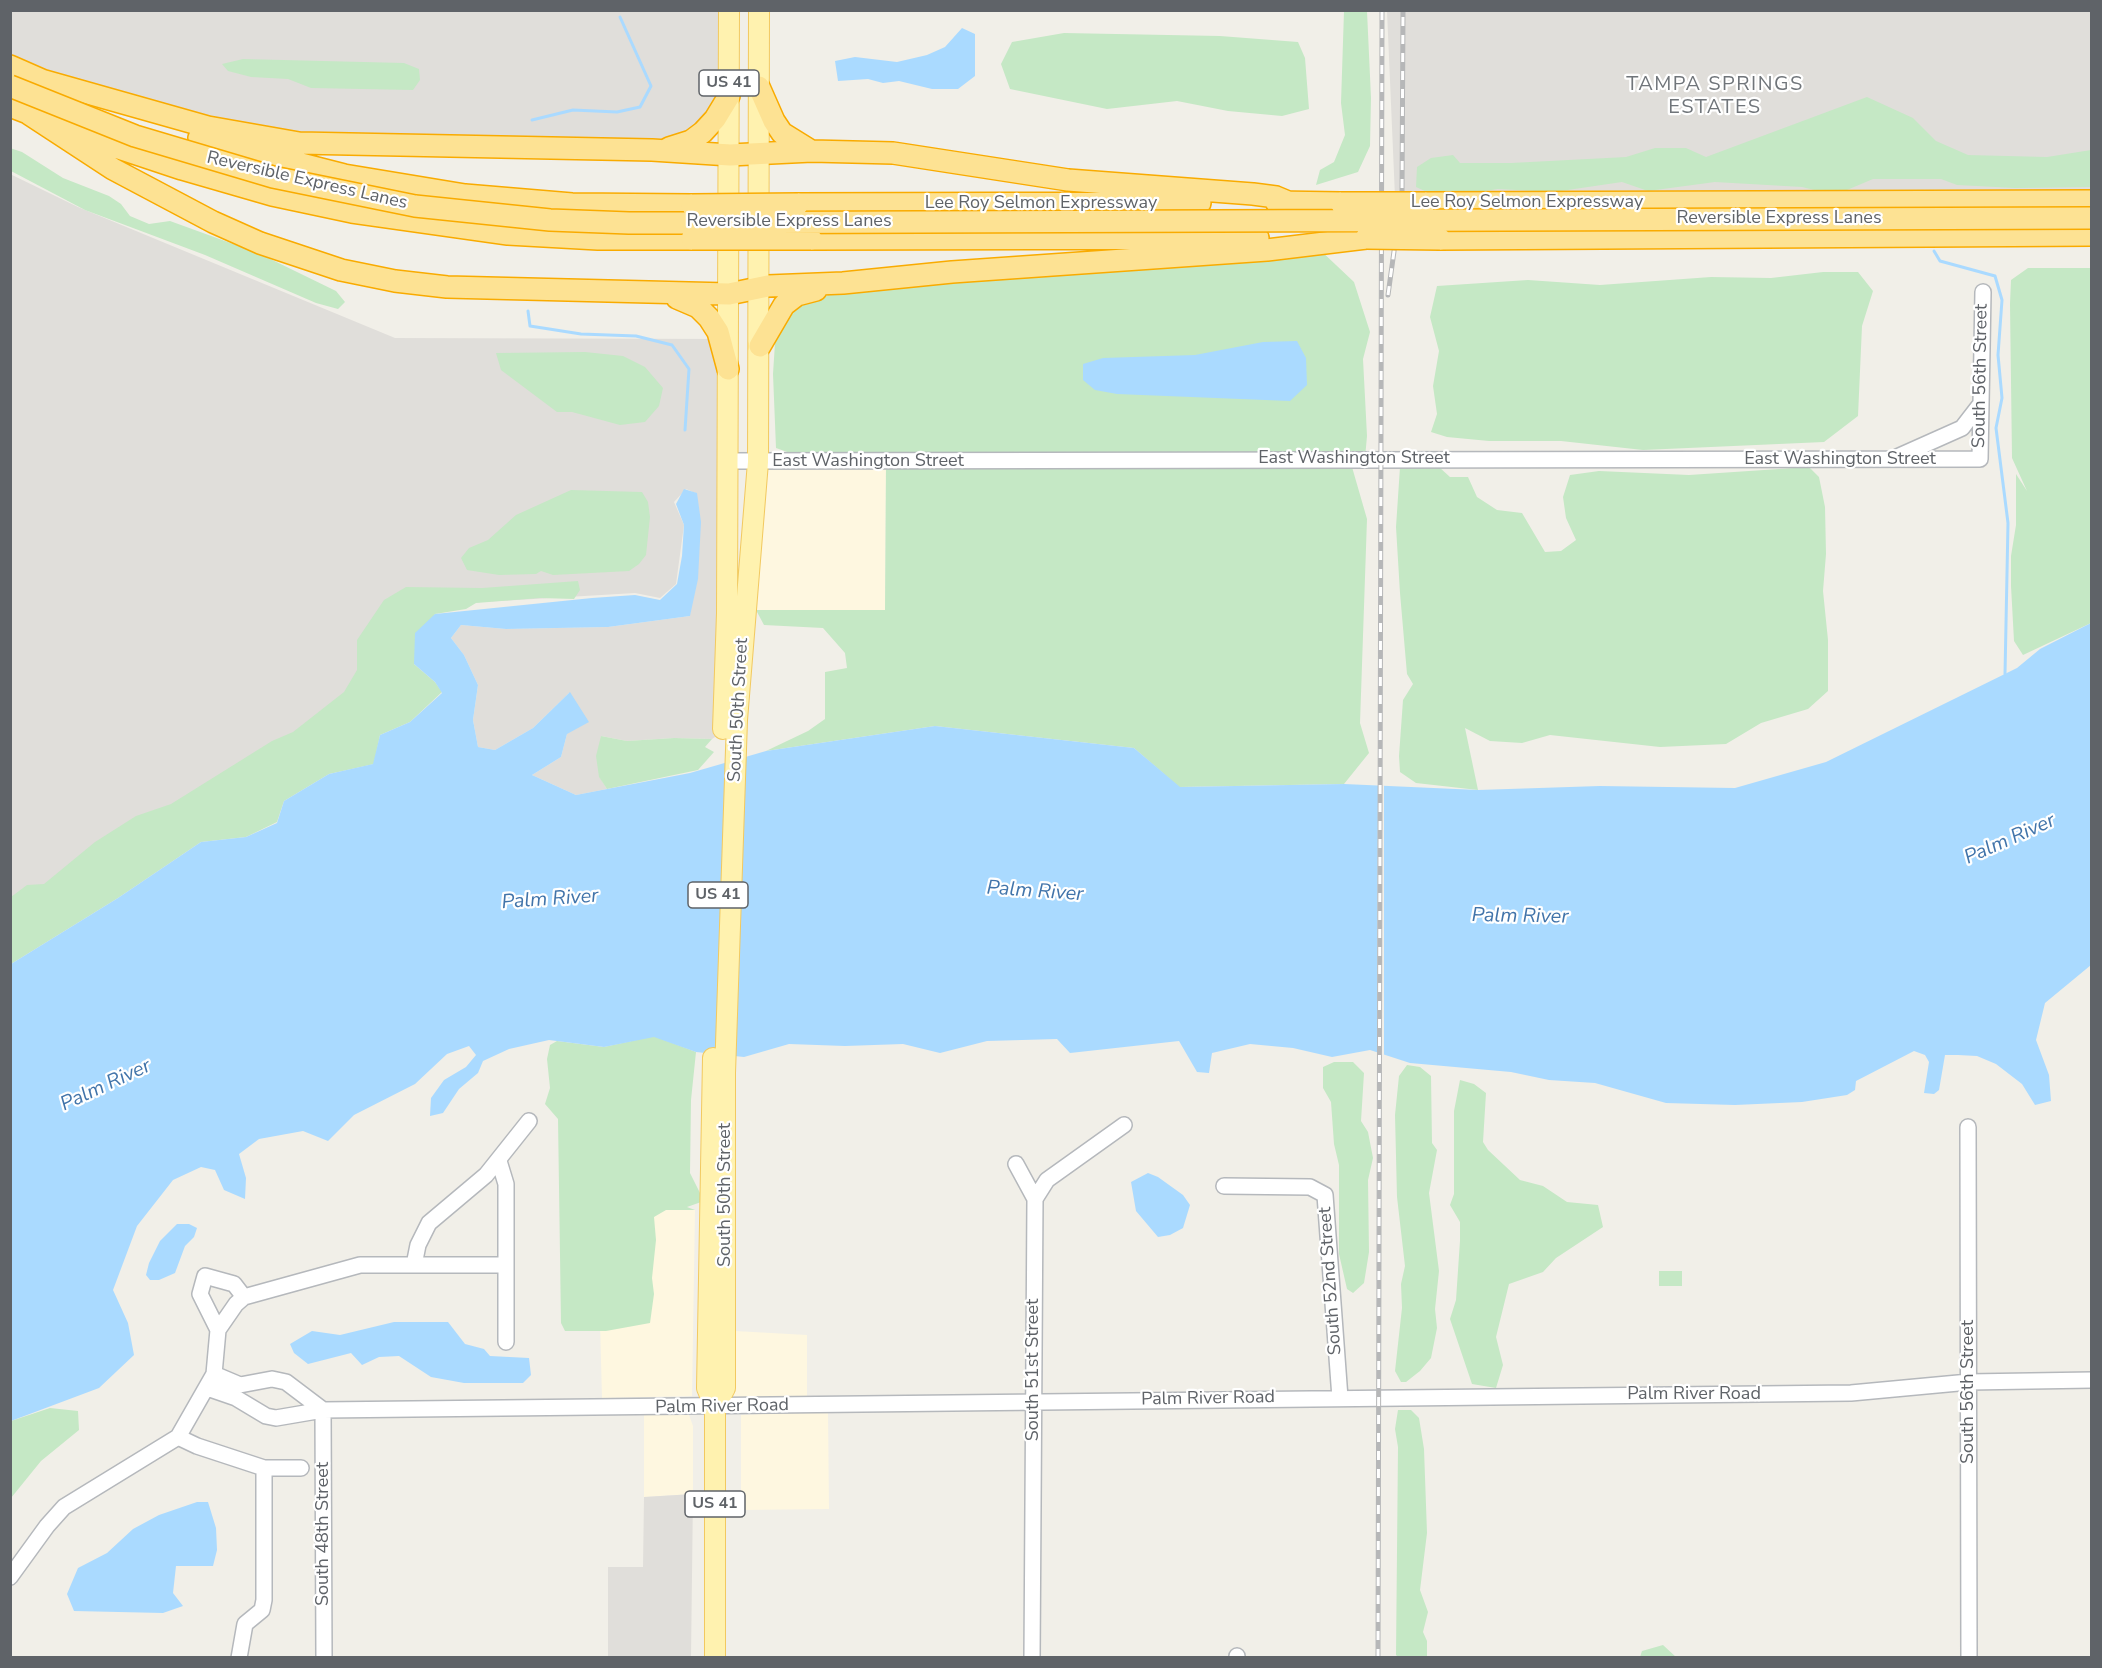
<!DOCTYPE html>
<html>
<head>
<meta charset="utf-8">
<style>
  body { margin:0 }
  #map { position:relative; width:2102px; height:1668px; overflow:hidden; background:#f1efe8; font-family:"Nunito Sans",sans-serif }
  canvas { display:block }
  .frame { position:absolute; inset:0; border:12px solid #5f6368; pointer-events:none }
</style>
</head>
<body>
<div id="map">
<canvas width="2102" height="1668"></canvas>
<div class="frame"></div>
</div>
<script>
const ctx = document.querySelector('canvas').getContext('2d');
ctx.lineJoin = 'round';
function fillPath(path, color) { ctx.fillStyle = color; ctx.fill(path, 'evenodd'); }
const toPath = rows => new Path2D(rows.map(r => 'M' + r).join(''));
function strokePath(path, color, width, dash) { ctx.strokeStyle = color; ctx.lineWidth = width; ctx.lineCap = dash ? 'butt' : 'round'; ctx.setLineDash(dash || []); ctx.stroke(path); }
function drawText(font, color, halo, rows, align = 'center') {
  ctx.font = font + ' "Nunito Sans",sans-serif'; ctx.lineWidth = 4.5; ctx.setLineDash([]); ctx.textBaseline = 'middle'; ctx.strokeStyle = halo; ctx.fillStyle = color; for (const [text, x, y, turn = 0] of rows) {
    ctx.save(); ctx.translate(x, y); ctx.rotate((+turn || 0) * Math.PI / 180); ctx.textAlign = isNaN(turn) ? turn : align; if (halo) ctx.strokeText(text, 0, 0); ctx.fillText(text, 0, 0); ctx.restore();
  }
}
const commercial = toPath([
  [760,461,886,463,885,610,756,610],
  [647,1210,695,1210,692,1396,602,1398,600,1323],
  [735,1331,807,1335,807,1404,733,1406],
  [828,1411,829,1509,741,1510,741,1415],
  [644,1415,689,1415,693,1426,693,1494,644,1497]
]);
const industrial = toPath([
  [732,10,734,81,707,125,664,143,294,135,146,111,11,57,11,11],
  [1387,11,2091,11,2091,200,1395,197],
  [10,174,78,207,395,338,729,339,730,727,712,739,674,738,627,741,601,736,599,776,607,789,576,795,532,775,561,757,567,734,569,693,533,728,495,750,478,747,473,720,478,685,464,655,451,638,461,625,506,629,608,627,690,616,695,493,686,489,674,502,684,525,676,584,660,598,635,593,432,605,384,695,11,925],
  [693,1494,691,1657,608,1657,608,1567,643,1567,644,1497]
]);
const green = toPath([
  [1344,11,1367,11,1371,98,1370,146,1358,172,1316,185,1320,170,1334,162,1345,135,1341,103],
  [1064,33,1220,36,1298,42,1305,58,1309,109,1282,116,1228,111,1177,101,1107,109,1010,89,1001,64,1012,42],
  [243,59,404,63,419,69,420,80,413,90,311,88,288,79,251,77,228,71,222,64],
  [1867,97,1913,118,1936,141,1968,155,2047,157,2091,150,2091,187,2015,188,1957,185,1941,179,1873,179,1835,195,1802,187,1715,182,1648,191,1622,182,1554,192,1498,189,1472,193,1427,192,1416,187,1417,167,1431,158,1453,155,1460,163,1511,163,1626,157,1655,148,1686,148,1706,157],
  [10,148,22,152,63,178,109,196,121,204,130,216,149,224,170,221,258,253,336,291,345,302,338,309,316,303,205,255,85,210,11,171],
  [1318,248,1354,282,1370,332,1363,359,1367,436,1365,458,790,453,776,448,773,374,775,343,781,321,803,302,861,286],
  [2028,268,2091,268,2091,623,2023,655,2014,641,2011,586,2011,556,2016,525,2016,474,2027,491,2012,458,2010,304,2011,280],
  [1823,272,1858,272,1873,291,1862,326,1858,416,1824,442,1643,450,1561,441,1489,441,1447,437,1431,432,1437,414,1433,386,1439,351,1430,317,1437,286,1528,280,1600,285,1711,277,1771,278],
  [585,352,623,356,645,367,663,388,659,406,645,422,620,425,572,412,557,412,501,370,496,353],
  [886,463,1352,467,1367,519,1360,723,1369,753,1344,784,1179,787,1134,748,935,726,766,751,808,731,825,719,825,672,847,668,845,653,823,628,764,625,756,610,885,610],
  [1400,467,1439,467,1450,477,1468,477,1477,497,1497,510,1522,513,1545,552,1561,551,1576,540,1566,518,1563,497,1570,475,1599,471,1689,475,1809,467,1819,477,1825,507,1826,554,1823,591,1828,640,1828,691,1808,709,1761,723,1726,744,1660,747,1550,735,1522,743,1490,741,1465,728,1478,790,1416,783,1400,772,1399,756,1403,700,1413,684,1407,674,1400,593,1396,527],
  [571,490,642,492,648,502,650,517,646,555,639,564,629,571,553,575,541,571,536,574,499,575,467,570,461,558,469,548,488,540,516,515],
  [578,581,580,590,574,599,540,598,476,603,466,609,435,614,414,664,435,682,442,692,410,722,380,735,374,764,329,774,284,801,277,822,246,837,201,842,118,898,11,964,11,897,27,885,44,884,95,842,136,816,171,804,272,741,293,732,344,692,357,670,357,640,384,600,406,587,482,588],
  [601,736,627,741,674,738,712,739,705,747,714,752,698,770,607,789,599,777,596,756],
  [654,1036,696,1052,691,1100,690,1173,704,1201,687,1207,695,1210,666,1210,654,1217,656,1240,652,1278,654,1294,650,1323,606,1331,565,1331,561,1323,558,1119,545,1104,550,1088,547,1059,550,1045,557,1041,604,1047],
  [1334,1062,1353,1062,1364,1073,1361,1121,1368,1132,1373,1158,1368,1180,1369,1252,1364,1283,1353,1293,1347,1289,1339,1254,1339,1165,1334,1144,1331,1102,1323,1088,1323,1067],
  [1407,1065,1420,1067,1431,1076,1432,1143,1437,1150,1429,1193,1439,1271,1435,1309,1437,1328,1431,1358,1420,1371,1406,1382,1401,1382,1395,1371,1402,1308,1401,1284,1405,1266,1397,1197,1395,1115,1399,1076],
  [1460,1080,1474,1084,1486,1093,1483,1142,1488,1150,1520,1180,1543,1186,1567,1202,1598,1205,1603,1227,1556,1258,1543,1272,1509,1284,1496,1337,1503,1365,1496,1388,1472,1384,1450,1319,1456,1300,1460,1241,1460,1222,1450,1205,1454,1194,1454,1111],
  [1659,1271,1682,1271,1682,1286,1659,1286],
  [50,1408,78,1411,79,1430,41,1461,11,1498,11,1421],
  [1398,1410,1411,1410,1419,1418,1424,1449,1427,1533,1420,1590,1428,1612,1423,1632,1427,1641,1427,1657,1398,1657,1396,1655,1398,1447,1395,1429],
  [1663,1645,1676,1657,1640,1657,1642,1651]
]);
const water = toPath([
  [962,28,975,34,975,76,958,89,932,89,899,81,883,83,868,79,838,81,835,61,855,57,897,62,927,55,945,47],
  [1297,341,1306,358,1307,385,1290,401,1117,394,1095,390,1083,380,1083,364,1103,358,1195,355,1263,342],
  [684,489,697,493,701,522,698,579,690,616,608,627,506,629,461,625,451,638,464,655,478,685,473,720,478,747,495,750,533,728,570,692,589,722,567,734,561,757,532,775,576,795,690,773,766,751,935,726,1134,748,1180,787,1344,784,1478,790,1600,786,1735,788,1826,762,2017,668,2040,649,2091,623,2091,965,2045,1003,2036,1040,2049,1075,2051,1101,2035,1105,2022,1084,1996,1064,1977,1056,1958,1055,1945,1055,1939,1090,1934,1094,1924,1093,1929,1062,1925,1055,1914,1051,1856,1081,1855,1090,1847,1095,1802,1102,1735,1105,1666,1103,1595,1083,1549,1080,1511,1072,1410,1063,1370,1050,1332,1057,1293,1048,1250,1044,1212,1053,1209,1073,1197,1072,1179,1041,1070,1053,1057,1039,987,1041,940,1053,903,1044,845,1046,789,1044,744,1057,696,1052,654,1037,604,1047,549,1040,509,1049,483,1061,478,1073,459,1089,443,1113,430,1116,431,1098,444,1080,466,1067,476,1055,469,1046,447,1054,415,1084,354,1115,328,1141,303,1131,259,1139,239,1154,246,1178,245,1199,224,1190,215,1170,201,1167,173,1180,137,1226,113,1290,128,1323,134,1355,99,1388,11,1421,11,964,118,898,201,842,246,837,277,823,284,801,329,774,373,764,380,735,410,722,442,693,435,682,414,664,415,633,435,614,592,598,635,595,660,600,677,584,682,556,684,525,676,504],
  [1148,1173,1158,1177,1183,1195,1190,1205,1183,1228,1170,1235,1158,1237,1136,1211,1131,1182],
  [177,1224,189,1224,197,1228,194,1237,185,1246,175,1273,159,1280,150,1280,146,1275,149,1263,160,1241],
  [394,1322,448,1322,465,1344,484,1349,490,1356,529,1358,531,1375,523,1383,464,1383,431,1377,399,1356,379,1357,362,1365,351,1353,308,1364,294,1353,290,1344,312,1331,340,1335],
  [197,1502,208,1502,216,1528,217,1550,213,1566,176,1566,173,1593,183,1606,163,1613,74,1611,67,1594,78,1568,107,1553,133,1529,159,1515]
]);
const pier = toPath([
  [1378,782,1384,782,1384,1058,1377,1056]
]);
const stream = toPath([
  [532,120,573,110,617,112,640,107,651,86,620,17],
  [1934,251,1940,261,1995,276,2002,300,1998,355,2002,398,1996,428,2008,523,2005,674],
  [528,311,530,326,581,334,636,336,672,345,689,369,685,430]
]);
const minor = toPath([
  [1897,457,1962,428,1979,406],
  [728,461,1980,459,1983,292],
  [1968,1127,1969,1658],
  [499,1161,506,1184,506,1342],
  [1016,1164,1035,1199],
  [1224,1186,1310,1187,1325,1195,1340,1398],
  [414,1265,418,1245,429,1223,486,1175,529,1121],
  [218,1330,200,1294,205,1276,234,1284,244,1297],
  [214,1374,240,1385,272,1379,286,1382,323,1410],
  [207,1388,236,1398,266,1416,276,1418,323,1410,1851,1393,1969,1382,2092,1380],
  [323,1410,324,1658],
  [178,1437,197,1446,264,1468,301,1468],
  [10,1577,47,1526,64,1507,178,1437,214,1374,218,1330,236,1304,244,1297,360,1265,505,1265],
  [239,1658,245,1624,262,1610,264,1600,264,1468],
  [1032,1658,1035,1199,1047,1180,1124,1125],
  [1237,1658,1237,1656]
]);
const major = toPath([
  [723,729,727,613,729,10],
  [713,1058,707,1388,715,1407],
  [715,1658,715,1407,725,1388,725,1073,737,720,758,462,759,10]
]);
const highway = toPath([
  [10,66,51,84],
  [38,79,208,127,299,143,652,150,730,155,812,151,893,153,1068,180,1253,194,1276,197,1288,202],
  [759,87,774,121,782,133,811,151],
  [10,106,113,146,182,169,272,195,352,212,508,234,598,239,692,239],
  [29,114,113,169,213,222,260,243,341,270,395,281,447,287,729,294,768,286,843,283,952,272,1267,250,1366,238],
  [199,138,344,175,465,195,572,204,692,205],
  [669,148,691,141,703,132,715,119,729,96],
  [1276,202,1341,203],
  [1425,203,2092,201],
  [798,204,1200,203],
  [811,239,1258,238],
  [1440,239,2092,235],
  [677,298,698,307,709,318,718,332,728,369],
  [760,346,784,305,797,295,816,290]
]);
const rail = toPath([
  [1388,295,1402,193,1403,10],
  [1378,1658,1382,10]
]);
const highwayBridge = toPath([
  [10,86,135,136,273,177,415,206,550,220,629,223,2092,218],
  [1341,203,1425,203],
  [692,205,798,204],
  [1366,238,1440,239],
  [692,239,811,239]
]);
const shields = [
  [729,83,60],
  [718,895,60],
  [715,1504,60]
];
const shieldNames = [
  ["US 41",729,83],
  ["US 41",718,895],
  ["US 41",715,1504]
];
const streetNames = [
  ["Reversible Express Lanes",307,181,13],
  ["Lee Roy Selmon Expressway",1527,203],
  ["Lee Roy Selmon Expressway",1041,204],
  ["Reversible Express Lanes",1779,219],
  ["Reversible Express Lanes",789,222],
  ["South 56th Street",1981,376,-89],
  ["East Washington Street",1354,459],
  ["East Washington Street",1840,460],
  ["East Washington Street",868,462],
  ["South 50th Street",739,710,-87],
  ["South 50th Street",726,1195,-90],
  ["South 52nd Street",1331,1281,-94],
  ["South 51st Street",1034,1370,-90],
  ["South 56th Street",1969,1392,-90],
  ["Palm River Road",1694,1395],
  ["Palm River Road",1208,1399,-1],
  ["Palm River Road",722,1407,-1],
  ["South 48th Street",324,1534,-90]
];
const neighbourhoodNames = [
  ["TAMPA SPRINGS",1715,85],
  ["ESTATES",1715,108]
];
const waterNames = [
  ["Palm River",2010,840,-24],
  ["Palm River",1035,892,4],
  ["Palm River",550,900,-4],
  ["Palm River",1520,917,1],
  ["Palm River",106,1086,-25]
];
fillPath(commercial, '#fef7e0');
fillPath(industrial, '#e0deda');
fillPath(green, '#c5e8c5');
fillPath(water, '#aadaff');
fillPath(pier, '#f1efe8');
strokePath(stream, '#aadaff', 3);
strokePath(minor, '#b5b8bc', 18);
strokePath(major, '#f2c960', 22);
strokePath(highway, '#f9ab00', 24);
strokePath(minor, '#fff', 15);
strokePath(major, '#fff2af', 20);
strokePath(highway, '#fde293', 21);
strokePath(rail, '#b6b7b8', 5);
strokePath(rail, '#fff', 3, [9]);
strokePath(highwayBridge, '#f9ab00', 24, []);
strokePath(highwayBridge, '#fde293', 21);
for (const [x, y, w] of shields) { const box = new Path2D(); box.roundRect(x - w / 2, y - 13, w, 26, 4.5); ctx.fillStyle = '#fff'; ctx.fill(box); strokePath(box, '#5f6368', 1.5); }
drawText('bold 16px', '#5f6368', null, shieldNames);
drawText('18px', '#5f6368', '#fff', streetNames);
ctx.letterSpacing = '1.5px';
drawText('20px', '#70757a', '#fff', neighbourhoodNames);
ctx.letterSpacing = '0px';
drawText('italic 20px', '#4174aa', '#fff', waterNames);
</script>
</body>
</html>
